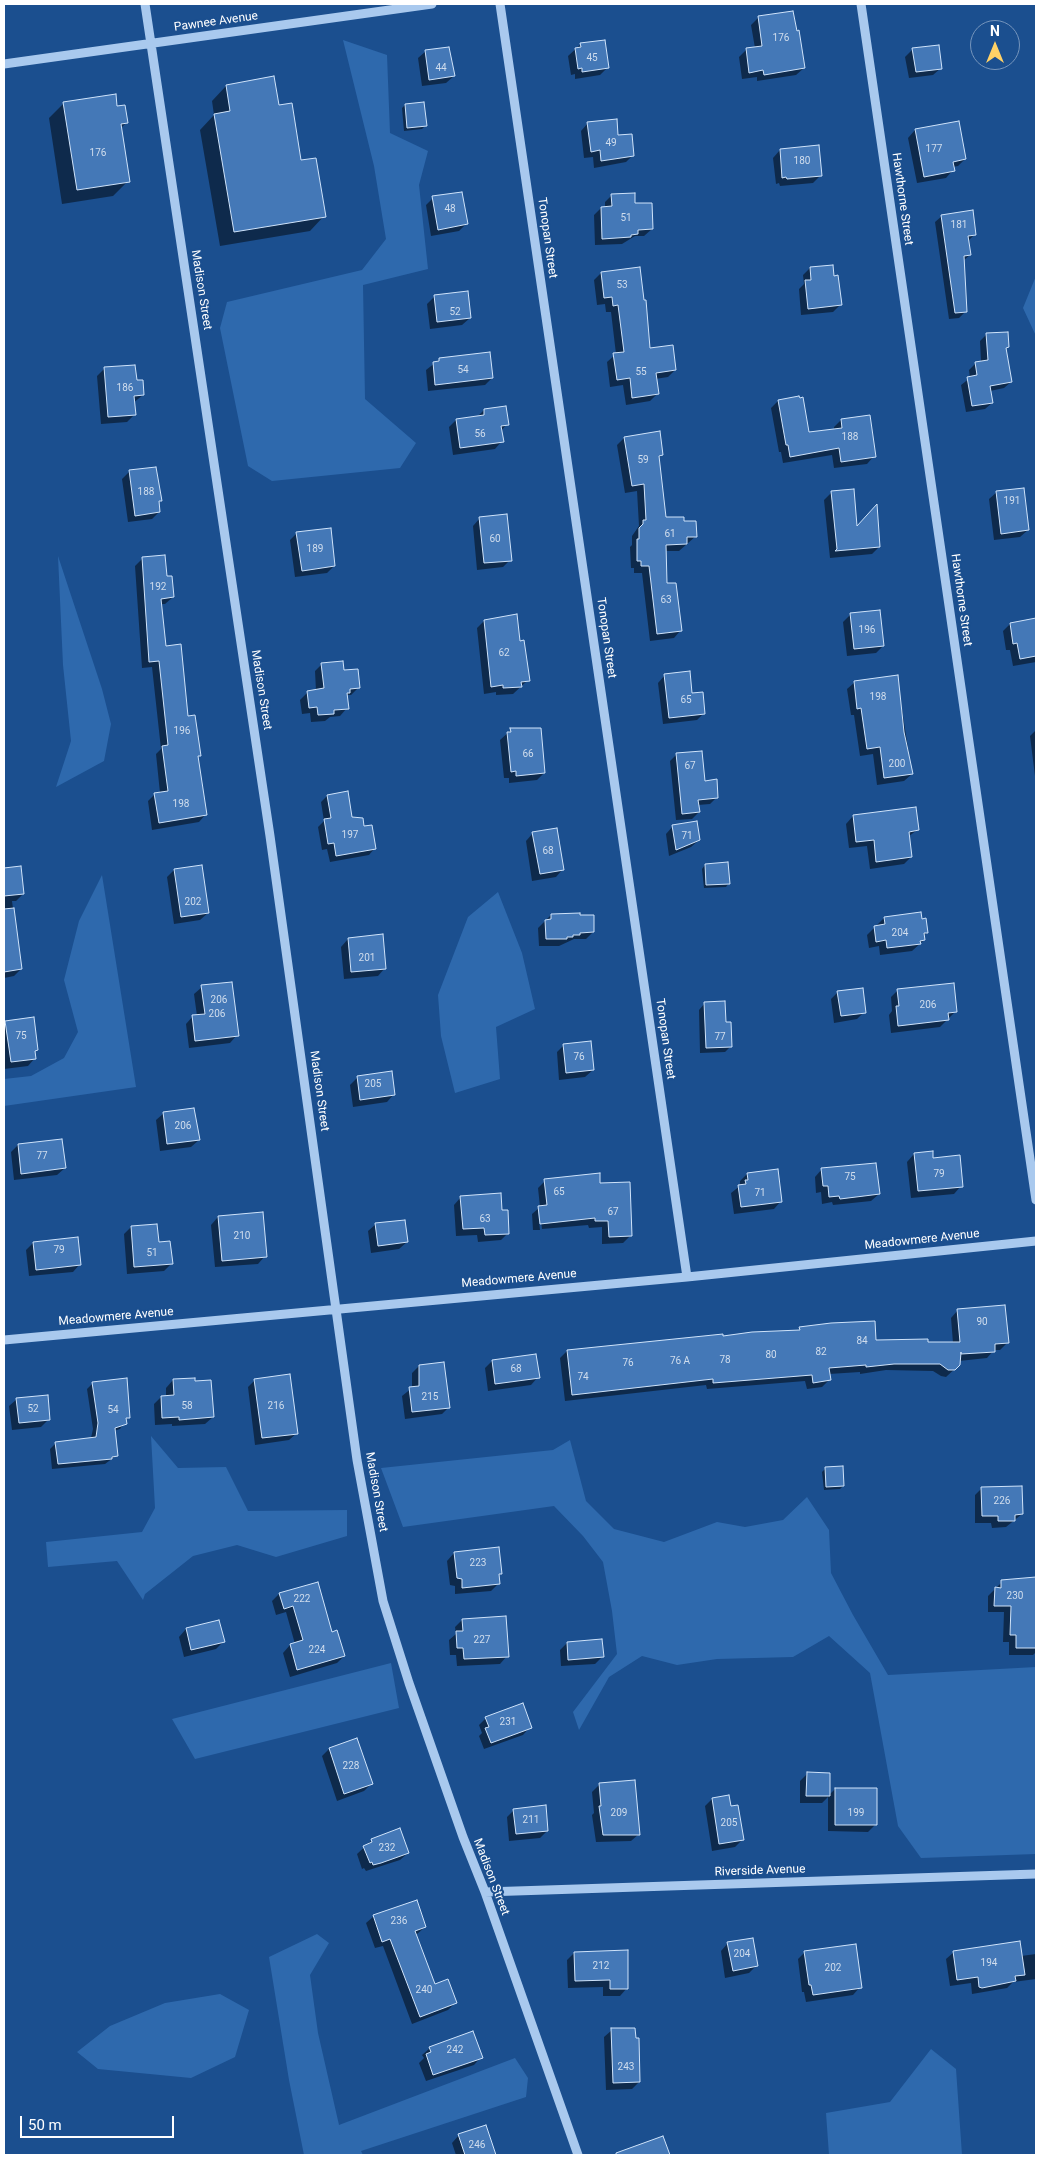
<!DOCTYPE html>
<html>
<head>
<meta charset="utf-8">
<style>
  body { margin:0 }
  #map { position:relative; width:1040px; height:2159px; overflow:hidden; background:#1b4f8f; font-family:Roboto,sans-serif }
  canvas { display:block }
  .frame { position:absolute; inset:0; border:5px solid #fff; pointer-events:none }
  .north { position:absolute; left:970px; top:20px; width:50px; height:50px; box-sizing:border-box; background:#1b4f8f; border:1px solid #7695bc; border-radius:50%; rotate:0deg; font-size:14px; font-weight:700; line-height:20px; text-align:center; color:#fff }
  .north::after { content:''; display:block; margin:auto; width:18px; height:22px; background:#ffd166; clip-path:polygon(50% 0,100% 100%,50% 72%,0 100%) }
  .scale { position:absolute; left:20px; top:2116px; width:154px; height:22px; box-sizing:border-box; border:2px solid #fff; border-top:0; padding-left:6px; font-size:15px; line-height:18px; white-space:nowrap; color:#fff; -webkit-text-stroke:4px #1b4f8f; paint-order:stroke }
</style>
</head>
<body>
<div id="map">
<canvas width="1040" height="2159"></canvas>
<div class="frame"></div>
<div class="north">N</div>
<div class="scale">50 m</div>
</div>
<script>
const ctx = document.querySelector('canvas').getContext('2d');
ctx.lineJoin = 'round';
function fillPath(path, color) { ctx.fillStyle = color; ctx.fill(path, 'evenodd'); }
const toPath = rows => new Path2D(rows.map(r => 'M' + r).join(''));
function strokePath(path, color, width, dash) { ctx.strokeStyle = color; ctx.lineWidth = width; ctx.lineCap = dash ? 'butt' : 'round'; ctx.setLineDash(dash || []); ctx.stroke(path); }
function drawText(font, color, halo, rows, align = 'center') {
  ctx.font = font + ' Roboto,sans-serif'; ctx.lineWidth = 4; ctx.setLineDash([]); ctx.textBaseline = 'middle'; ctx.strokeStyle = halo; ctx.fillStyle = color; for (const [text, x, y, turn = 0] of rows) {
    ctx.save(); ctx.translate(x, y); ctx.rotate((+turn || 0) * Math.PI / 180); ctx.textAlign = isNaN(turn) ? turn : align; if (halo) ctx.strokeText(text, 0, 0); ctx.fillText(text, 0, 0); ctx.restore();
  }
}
const green = toPath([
  [343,40,387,55,390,133,428,151,419,185,428,269,363,285,365,399,416,443,400,468,272,481,248,466,220,328,227,302,362,270,386,239,374,166],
  [1036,276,1036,336,1023,308],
  [58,556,102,689,111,724,104,761,56,787,71,741,63,665],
  [102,875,136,1087,4,1106,4,1079,31,1076,64,1058,78,1032,64,980,79,921],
  [498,892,522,953,535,1009,496,1027,500,1079,455,1093,441,1036,438,995,468,917],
  [151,1436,178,1468,226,1467,248,1511,347,1510,347,1536,276,1557,237,1545,193,1556,145,1594,143,1600,117,1561,48,1567,46,1542,142,1532,155,1508],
  [570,1440,586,1501,614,1529,664,1542,717,1522,745,1527,783,1520,807,1497,829,1530,831,1573,853,1615,888,1675,1036,1667,1036,1854,921,1858,898,1826,870,1673,829,1636,793,1657,717,1659,677,1665,642,1656,609,1677,579,1730,573,1712,617,1654,612,1611,603,1562,583,1536,554,1506,403,1527,381,1468,553,1450],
  [391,1663,399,1708,195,1759,172,1719],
  [317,1934,329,1943,310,1975,318,2033,339,2125,515,2058,528,2078,526,2097,361,2151,363,2155,304,2155,289,2080,269,1957],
  [220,1994,249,2010,235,2057,191,2078,98,2069,77,2052,110,2026,165,2003],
  [931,2049,956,2069,962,2155,829,2155,826,2113,890,2102]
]);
const shadow = toPath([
  [758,18,804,68,796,75,757,81,757,77,742,79,739,57,746,50,755,48,751,25],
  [581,44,607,68,600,75,575,79,575,74,571,75,568,56],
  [913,49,941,68,933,75,909,78,905,57],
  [426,51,452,61,454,76,446,83,422,86,418,58],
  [226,86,278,106,324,216,310,231,220,246,200,130,214,115,212,101],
  [64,103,116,108,126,123,120,129,128,181,113,196,62,204,49,118],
  [405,105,425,126,422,129,404,131,402,108],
  [588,123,617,136,633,155,626,162,594,168,593,157,584,158,581,131],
  [915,130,965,159,958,166,953,167,953,170,946,178,917,183,908,138],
  [780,150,821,175,813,183,780,186,779,183,776,184,773,158],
  [612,195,634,205,652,229,644,236,635,236,622,244,595,245,594,215,601,208,605,208,605,202],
  [433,198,466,224,459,231,431,236,426,205],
  [942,216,975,234,968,241,970,255,963,261,965,312,959,318,949,319,935,222],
  [810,268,840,305,833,312,801,315,799,289,804,284,803,275],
  [601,273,649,350,675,370,668,377,655,379,657,394,650,401,626,405,623,385,610,387,607,362,616,354,611,312,606,312,605,304,597,305,594,280],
  [434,297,470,318,462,325,430,329,427,304],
  [986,335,1008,347,1005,349,1011,382,1004,388,990,391,992,403,985,409,966,412,961,385,970,378,969,370,976,363,981,362,980,341],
  [440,359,492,378,485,385,428,391,426,370],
  [104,369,135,382,143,395,133,403,134,415,127,422,101,424,97,376],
  [802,399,808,433,834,430,834,427,841,420,874,456,867,464,834,468,832,455,783,463,781,452,779,452,771,408,778,401],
  [484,410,507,424,501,431,502,441,495,449,453,455,449,427,456,420,477,417],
  [624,438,662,455,658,459,665,519,683,523,696,536,679,551,665,551,666,585,681,630,674,638,650,641,642,573,634,573,634,568,631,568,630,547,632,545,632,536,639,526,637,491,625,493,617,445],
  [155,468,161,500,158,503,159,512,152,519,128,522,122,479,129,472],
  [997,492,1028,530,1020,537,994,540,989,499],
  [831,493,856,529,879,547,872,554,830,558,824,500],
  [480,518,510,560,503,567,477,570,473,526],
  [297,533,334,566,327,573,295,577,290,540],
  [164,557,166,578,173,597,165,604,160,604,165,647,200,755,197,758,206,814,199,822,152,830,148,801,155,794,160,793,156,754,161,749,152,667,142,668,135,566,142,559],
  [850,615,883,646,876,653,847,656,843,622],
  [1035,620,1036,662,1013,666,1010,650,1006,650,1003,631,1010,624],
  [484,621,519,642,528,680,513,694,496,695,496,692,484,694,477,628],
  [322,664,343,671,358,688,351,695,346,695,347,708,340,716,330,717,325,721,311,722,310,713,302,714,300,700,308,692,316,691,315,671],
  [665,675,691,695,704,713,697,720,663,724,658,683],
  [897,677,912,774,904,781,877,785,873,754,860,756,854,715,851,715,847,689,855,682],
  [511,730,544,773,537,780,509,783,509,778,504,778,500,740],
  [1036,730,1036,775,1035,776,1030,736],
  [677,754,717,797,710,804,698,805,699,812,692,819,676,820,670,761],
  [327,796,364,828,375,848,369,855,330,862,327,849,322,850,318,827,324,821,321,802],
  [853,816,917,830,908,837,911,857,904,864,870,869,867,846,849,848,846,824],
  [673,826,699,840,691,847,669,856,666,834],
  [533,833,563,869,556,877,532,881,526,841],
  [705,865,729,883,726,887,704,888,702,869],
  [20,867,23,894,16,901,12,901,21,969,14,976,4,978,4,869],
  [174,870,208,913,200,920,174,924,167,877],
  [920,913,927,932,924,936,924,940,912,951,880,955,879,946,869,948,867,935,884,918],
  [551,915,593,932,586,939,574,939,559,946,539,946,538,928],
  [348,939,385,968,378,976,344,979,341,947],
  [202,987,237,1035,230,1043,189,1048,186,1024,193,1016,197,1016,194,994],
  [898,990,956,1011,940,1027,891,1033,889,1015,892,1011,891,997],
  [838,992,864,1012,857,1019,834,1023,831,999],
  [705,1003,725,1023,731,1046,725,1052,700,1053,699,1010],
  [5,1022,37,1049,34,1052,35,1058,28,1066,4,1069,4,1024],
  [564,1045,593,1070,585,1077,559,1080,557,1052],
  [358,1077,394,1094,387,1102,353,1107,350,1085],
  [164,1113,199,1140,191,1147,160,1151,156,1120],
  [18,1145,65,1168,57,1175,14,1180,11,1152],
  [914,1154,961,1186,954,1194,911,1198,907,1162],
  [822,1169,879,1194,871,1201,833,1205,832,1202,822,1204,821,1192,816,1193,815,1177],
  [777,1170,781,1201,774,1209,734,1214,731,1193,740,1186,740,1181,747,1174],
  [545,1181,599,1184,630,1236,623,1243,602,1244,602,1227,589,1228,588,1225,542,1229,540,1212,538,1212,540,1230,533,1230,532,1214,540,1207,538,1188],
  [461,1197,501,1212,508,1233,501,1240,478,1242,477,1235,456,1236,454,1205],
  [218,1217,265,1256,258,1264,215,1267,211,1225],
  [376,1224,407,1242,399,1249,371,1253,368,1231],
  [131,1227,158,1243,171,1264,164,1271,127,1274,124,1234],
  [33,1243,80,1264,73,1272,29,1276,26,1250],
  [958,1310,1007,1343,1000,1350,994,1350,987,1358,959,1361,959,1365,946,1377,941,1376,933,1371,886,1370,860,1374,860,1372,829,1374,829,1380,822,1387,807,1389,805,1381,707,1389,706,1385,565,1401,560,1358,567,1351,797,1331,800,1329,875,1341,953,1343,951,1318],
  [492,1361,538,1377,531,1385,488,1391,485,1368],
  [419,1366,449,1407,442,1414,405,1419,402,1396,412,1388,412,1373],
  [173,1380,213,1417,205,1424,172,1426,172,1424,155,1425,154,1404,161,1397,166,1397,166,1388],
  [255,1380,297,1433,289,1440,255,1445,248,1387],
  [93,1383,128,1417,120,1429,114,1431,117,1455,105,1464,52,1469,50,1449,56,1443,91,1438,93,1429,87,1389],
  [17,1399,49,1419,41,1427,12,1430,9,1406],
  [826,1468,843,1486,840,1489,824,1490,822,1472],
  [982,1488,1022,1514,1006,1527,992,1528,991,1523,975,1523,975,1495],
  [498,1548,500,1574,498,1576,498,1584,491,1591,455,1594,455,1586,450,1585,447,1561,454,1553],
  [1036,1579,1036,1652,1033,1655,1009,1655,1009,1642,1003,1642,1004,1612,988,1612,988,1596,1002,1582],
  [279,1594,331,1633,344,1656,337,1663,290,1677,283,1653,290,1645,295,1644,286,1612,276,1615,272,1601],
  [462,1620,507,1656,500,1664,457,1666,456,1655,450,1655,449,1640,456,1634,455,1627],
  [219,1621,224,1641,216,1649,184,1657,179,1637,186,1629],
  [567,1643,602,1657,595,1664,561,1666,560,1650],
  [486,1718,530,1727,523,1735,484,1749,479,1736,482,1733,479,1725],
  [356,1740,371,1784,364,1791,337,1801,322,1756,329,1749],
  [807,1774,829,1795,835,1789,876,1824,868,1832,828,1831,828,1797,822,1803,800,1803,800,1781],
  [600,1784,639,1834,631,1841,596,1842,592,1815,594,1813,592,1792],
  [712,1799,730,1808,742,1840,735,1847,712,1851,705,1806],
  [514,1810,547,1831,540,1838,509,1841,507,1817],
  [372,1840,408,1853,400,1860,366,1871,364,1868,362,1869,357,1854],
  [374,1916,425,1927,416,1935,434,1985,455,2003,448,2010,412,2024,383,1946,375,1948,366,1923],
  [728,1943,756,1966,749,1973,725,1978,721,1951],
  [805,1952,860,1987,853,1995,806,2002,804,1992,802,1992,798,1959],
  [954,1952,1021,1956,1036,1954,1036,1979,1013,1982,1007,1988,972,1994,971,1983,950,1986,946,1959],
  [574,1953,627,1988,620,1996,603,1996,603,1987,568,1988,567,1960],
  [612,2030,639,2082,632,2089,606,2090,604,2037],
  [430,2048,481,2057,474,2065,426,2081,419,2063,424,2058,422,2055],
  [485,2127,495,2155,456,2155,452,2143,459,2135]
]);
const building = toPath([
  [793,11,797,31,799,30,805,68,764,75,763,70,749,73,746,48,762,46,758,16,793,11],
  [605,40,609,68,582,72,582,68,578,69,575,48,581,47,580,43,605,40],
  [939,45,942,69,916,72,912,48,939,45],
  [449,47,455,76,429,80,425,50,449,47],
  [274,76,279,105,292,103,301,160,316,158,326,217,234,232,214,114,230,111,226,85,274,76],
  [116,94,117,106,125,105,128,123,121,124,130,182,77,190,63,102,116,94],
  [424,102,427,126,407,128,405,104,424,102],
  [617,119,618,135,632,134,634,156,601,161,600,150,591,152,587,122,617,119],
  [959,121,966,159,953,162,955,171,924,177,915,129,959,121],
  [819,145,822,176,787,179,786,177,782,178,780,149,819,145],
  [462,192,468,224,438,230,432,196,462,192],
  [635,193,635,203,652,203,653,229,638,230,638,234,631,235,631,237,602,239,601,207,612,206,611,194,635,193],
  [973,210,976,235,968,236,971,255,964,256,967,312,955,313,941,215,973,210],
  [833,265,834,276,838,275,842,305,808,309,805,280,811,280,810,267,833,265],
  [640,267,644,300,646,300,650,348,673,345,676,370,656,373,659,394,632,398,630,378,617,380,613,353,624,352,618,305,613,306,612,297,604,298,601,272,640,267],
  [468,291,471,318,437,322,434,295,468,291],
  [1008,332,1009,347,1006,348,1012,382,990,386,993,403,972,406,967,377,977,375,975,362,988,360,986,333,1008,332],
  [490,352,493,378,435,385,433,362,439,361,439,358,490,352],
  [135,365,137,380,143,380,144,395,134,396,136,415,108,417,104,367,135,365],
  [799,396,800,398,803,397,809,432,842,428,841,419,870,415,876,457,841,462,839,448,790,457,788,445,786,445,778,400,799,396],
  [506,406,509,425,501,426,504,442,460,448,456,419,484,415,484,409,506,406],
  [660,431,663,455,659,456,666,517,684,517,684,521,696,521,697,537,687,537,687,544,666,545,667,583,676,583,682,631,657,634,649,566,641,566,641,561,637,561,637,539,639,539,639,528,643,524,643,520,646,520,644,484,632,486,624,437,660,431],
  [156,467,162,501,159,501,160,512,135,516,129,470,156,467],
  [1024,488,1029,530,1001,534,996,491,1024,488],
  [854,489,857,526,877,504,880,547,835,551,837,549,831,491,854,489],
  [507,514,512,561,484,563,479,517,507,514],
  [331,528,335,566,302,571,296,532,331,528],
  [165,555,167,576,172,576,174,597,161,599,166,646,181,644,188,716,195,715,201,756,198,756,207,815,159,823,154,793,168,791,162,746,168,745,159,661,149,662,142,557,165,555],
  [880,610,884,646,854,649,850,613,880,610],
  [517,614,520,641,524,640,530,681,521,682,522,687,503,688,503,685,491,687,484,620,517,614],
  [1036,618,1036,656,1020,659,1017,643,1013,644,1010,623,1036,618],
  [343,661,344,670,358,669,360,688,350,689,350,693,347,693,349,709,334,710,334,714,318,715,317,707,309,708,307,691,324,688,321,663,343,661],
  [690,671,692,693,703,692,705,714,669,718,664,674,690,671],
  [898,675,904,732,913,774,884,778,880,747,867,749,861,708,857,709,854,681,898,675],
  [510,728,541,728,545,773,516,776,516,771,511,772,507,732,511,732,510,728],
  [702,751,705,781,717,779,718,798,698,800,700,812,682,814,676,753,702,751],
  [348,791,352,817,363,818,364,826,372,825,376,849,336,856,334,843,328,844,324,819,331,818,327,795,348,791],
  [916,807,919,830,909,832,912,857,876,862,874,840,856,842,853,815,916,807],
  [697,821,700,840,676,850,672,825,697,821],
  [557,828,564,870,540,874,532,832,557,828],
  [728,862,730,884,706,885,705,864,728,862],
  [202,865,209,913,181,917,174,869,202,865],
  [21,866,24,894,4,896,4,868,21,866],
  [14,908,22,969,4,972,4,909,14,908],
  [921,912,922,919,926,918,928,933,924,933,925,940,920,941,921,944,887,948,886,940,876,942,874,926,885,924,884,917,921,912],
  [580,913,580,915,594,915,594,932,580,933,580,935,573,935,573,937,567,937,567,939,546,939,545,920,551,919,551,914,580,913],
  [383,934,386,969,351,972,348,938,383,934],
  [232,982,239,1036,195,1041,192,1015,205,1014,201,985,232,982],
  [954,983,957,1012,948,1013,949,1020,898,1026,896,1006,899,1006,897,989,954,983],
  [863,988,866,1013,841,1016,837,991,863,988],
  [725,1001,726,1022,731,1022,732,1047,706,1048,704,1002,725,1001],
  [34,1017,38,1050,35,1051,36,1059,11,1062,5,1021,34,1017],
  [591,1041,594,1070,566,1073,563,1044,591,1041],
  [392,1071,395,1095,360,1100,357,1076,392,1071],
  [194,1108,200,1140,167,1144,163,1112,194,1108],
  [62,1139,66,1168,21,1174,18,1144,62,1139],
  [933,1151,933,1158,960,1155,963,1187,918,1191,914,1153,933,1151],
  [876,1163,880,1194,840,1199,839,1196,829,1197,828,1186,823,1186,821,1168,876,1163],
  [778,1169,782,1202,741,1207,738,1185,746,1184,745,1180,748,1180,747,1173,778,1169],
  [600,1173,600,1183,630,1182,632,1236,609,1237,608,1221,595,1221,595,1218,540,1224,538,1206,547,1205,544,1179,600,1173],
  [501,1193,502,1210,508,1210,509,1234,485,1235,484,1228,463,1229,460,1196,501,1193],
  [263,1212,267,1257,222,1261,218,1216,263,1212],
  [405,1220,408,1242,378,1246,375,1223,405,1220],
  [157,1224,159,1242,170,1241,173,1264,134,1267,131,1226,157,1224],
  [78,1237,81,1265,36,1270,33,1242,78,1237],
  [1005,1305,1009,1343,995,1344,995,1352,961,1354,961,1352,960,1365,955,1370,948,1370,940,1364,894,1364,866,1367,866,1365,829,1368,831,1380,813,1383,812,1375,713,1383,713,1379,572,1395,567,1350,723,1334,723,1336,752,1332,800,1330,799,1327,831,1323,875,1321,876,1340,928,1339,928,1342,960,1342,957,1309,1005,1305],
  [536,1354,540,1378,495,1384,492,1360,536,1354],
  [444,1362,450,1408,412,1412,409,1387,419,1386,419,1365,444,1362],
  [290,1374,298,1434,262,1438,254,1379,290,1374],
  [127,1378,130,1418,126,1418,127,1424,115,1428,118,1456,112,1457,112,1459,58,1464,55,1442,96,1437,98,1423,92,1382,127,1378],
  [195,1378,195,1381,211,1380,214,1417,179,1420,179,1417,162,1418,161,1396,174,1395,173,1379,195,1378],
  [48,1395,50,1420,19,1423,16,1398,48,1395],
  [843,1466,844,1486,826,1487,825,1467,843,1466],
  [1022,1486,1023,1514,1015,1515,1015,1521,998,1521,998,1516,982,1516,981,1487,1022,1486],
  [499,1547,502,1574,499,1574,500,1584,462,1588,462,1579,457,1578,454,1552,499,1547],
  [1036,1577,1036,1648,1016,1648,1016,1635,1010,1635,1011,1606,994,1606,995,1587,1001,1588,1001,1580,1036,1577],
  [318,1582,332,1632,337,1630,345,1656,297,1670,290,1644,303,1640,293,1606,284,1609,279,1593,318,1582],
  [506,1616,509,1657,464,1659,463,1648,457,1648,456,1631,463,1631,462,1619,506,1616],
  [219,1620,225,1642,191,1650,186,1628,219,1620],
  [602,1639,604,1657,568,1660,567,1642,602,1639],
  [523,1703,532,1728,491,1743,485,1728,489,1727,485,1717,523,1703],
  [357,1738,373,1784,344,1794,329,1748,357,1738],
  [807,1772,830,1773,830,1796,806,1796,807,1772],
  [635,1780,640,1835,603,1835,599,1806,601,1806,599,1783,635,1780],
  [835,1788,877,1788,877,1825,835,1825,835,1788],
  [729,1795,731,1806,738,1805,744,1840,719,1844,712,1798,729,1795],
  [546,1805,548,1831,516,1834,513,1809,546,1805],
  [400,1828,409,1853,381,1863,373,1865,372,1862,370,1863,363,1846,372,1842,371,1839,400,1828],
  [417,1900,426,1927,415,1931,435,1984,448,1979,457,2003,420,2017,390,1939,382,1942,373,1915,417,1900],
  [753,1938,758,1966,733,1971,727,1942,753,1938],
  [1020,1941,1025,1975,1015,1976,1016,1981,982,1988,979,1987,978,1977,957,1980,953,1951,1020,1941],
  [856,1944,862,1988,813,1995,811,1985,809,1985,804,1951,856,1944],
  [628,1950,628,1989,610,1989,610,1980,575,1981,574,1952,628,1950],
  [611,2028,635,2028,636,2038,639,2038,640,2082,613,2083,611,2028],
  [473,2031,483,2058,433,2075,426,2054,431,2052,429,2047,473,2031],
  [486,2125,496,2155,465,2155,458,2134,486,2125],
  [663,2136,670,2155,616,2155,616,2153,663,2136]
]);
const minor = toPath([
  [145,4,270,836,357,1460,383,1601,409,1683,463,1837,485,1892,578,2155],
  [500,4,687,1277],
  [861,4,1036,1200],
  [4,64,432,4],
  [4,1340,687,1277,1036,1241],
  [485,1892,1036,1874]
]);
const numberNames = [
  ["176",781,38],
  ["45",592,58],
  ["44",441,68],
  ["49",611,143],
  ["177",934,149],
  ["176",98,153],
  ["180",802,161],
  ["48",450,209],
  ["51",626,218],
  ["181",959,225],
  ["53",622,285],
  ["52",455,312],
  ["54",463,370],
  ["55",641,372],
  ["186",125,388],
  ["56",480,434],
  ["188",850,437],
  ["59",643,460],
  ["188",146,492],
  ["191",1012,501],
  ["61",670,534],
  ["60",495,539],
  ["189",315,549],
  ["192",158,587],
  ["63",666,600],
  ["196",867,630],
  ["62",504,653],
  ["198",878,697],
  ["65",686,700],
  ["196",182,731],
  ["66",528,754],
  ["200",897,764],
  ["67",690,766],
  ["198",181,804],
  ["197",350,835],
  ["71",687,836],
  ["68",548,851],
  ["202",193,902],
  ["204",900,933],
  ["201",367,958],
  ["206",219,1000],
  ["206",928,1005],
  ["206",217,1014],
  ["75",21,1036],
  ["77",720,1037],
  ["76",579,1057],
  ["205",373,1084],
  ["206",183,1126],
  ["77",42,1156],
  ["79",939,1174],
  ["75",850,1177],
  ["65",559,1192],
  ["71",760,1193],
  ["67",613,1212],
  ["63",485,1219],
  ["210",242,1236],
  ["79",59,1250],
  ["51",152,1253],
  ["90",982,1322],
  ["84",862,1341],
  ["82",821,1352],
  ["80",771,1355],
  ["78",725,1360],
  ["76 A",680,1361],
  ["76",628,1363],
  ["68",516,1369],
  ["74",583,1377],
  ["215",430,1397],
  ["58",187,1406],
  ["216",276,1406],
  ["52",33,1409],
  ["54",113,1410],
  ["226",1002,1501],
  ["223",478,1563],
  ["230",1015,1596],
  ["222",302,1599],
  ["227",482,1640],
  ["224",317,1650],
  ["231",508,1722],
  ["228",351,1766],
  ["209",619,1813],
  ["199",856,1813],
  ["211",531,1820],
  ["205",729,1823],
  ["232",387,1848],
  ["236",399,1921],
  ["204",742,1954],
  ["194",989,1963],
  ["212",601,1966],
  ["202",833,1968],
  ["240",424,1990],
  ["242",455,2050],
  ["243",626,2067],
  ["246",477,2145]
];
const streetNames = [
  ["Pawnee Avenue",216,22,-8],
  ["Hawthorne Street",902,199,82],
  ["Tonopan Street",547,238,82],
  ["Madison Street",201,290,81],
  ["Hawthorne Street",961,600,82],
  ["Tonopan Street",606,638,82],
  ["Madison Street",261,690,81],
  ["Tonopan Street",665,1039,82],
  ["Madison Street",319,1091,82],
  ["Meadowmere Avenue",922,1240,-6],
  ["Meadowmere Avenue",519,1279,-5],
  ["Meadowmere Avenue",116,1317,-5],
  ["Madison Street",376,1492,80],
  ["Riverside Avenue",760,1871,-2],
  ["Madison Street",491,1877,69]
];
fillPath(green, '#2e69ad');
fillPath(shadow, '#0007');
fillPath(building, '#4478b7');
strokePath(building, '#cfe3fa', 1);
strokePath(minor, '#a9c9ee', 9);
drawText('10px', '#d0dded', null, numberNames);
drawText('12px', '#fff', '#1b4f8f', streetNames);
</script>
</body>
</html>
